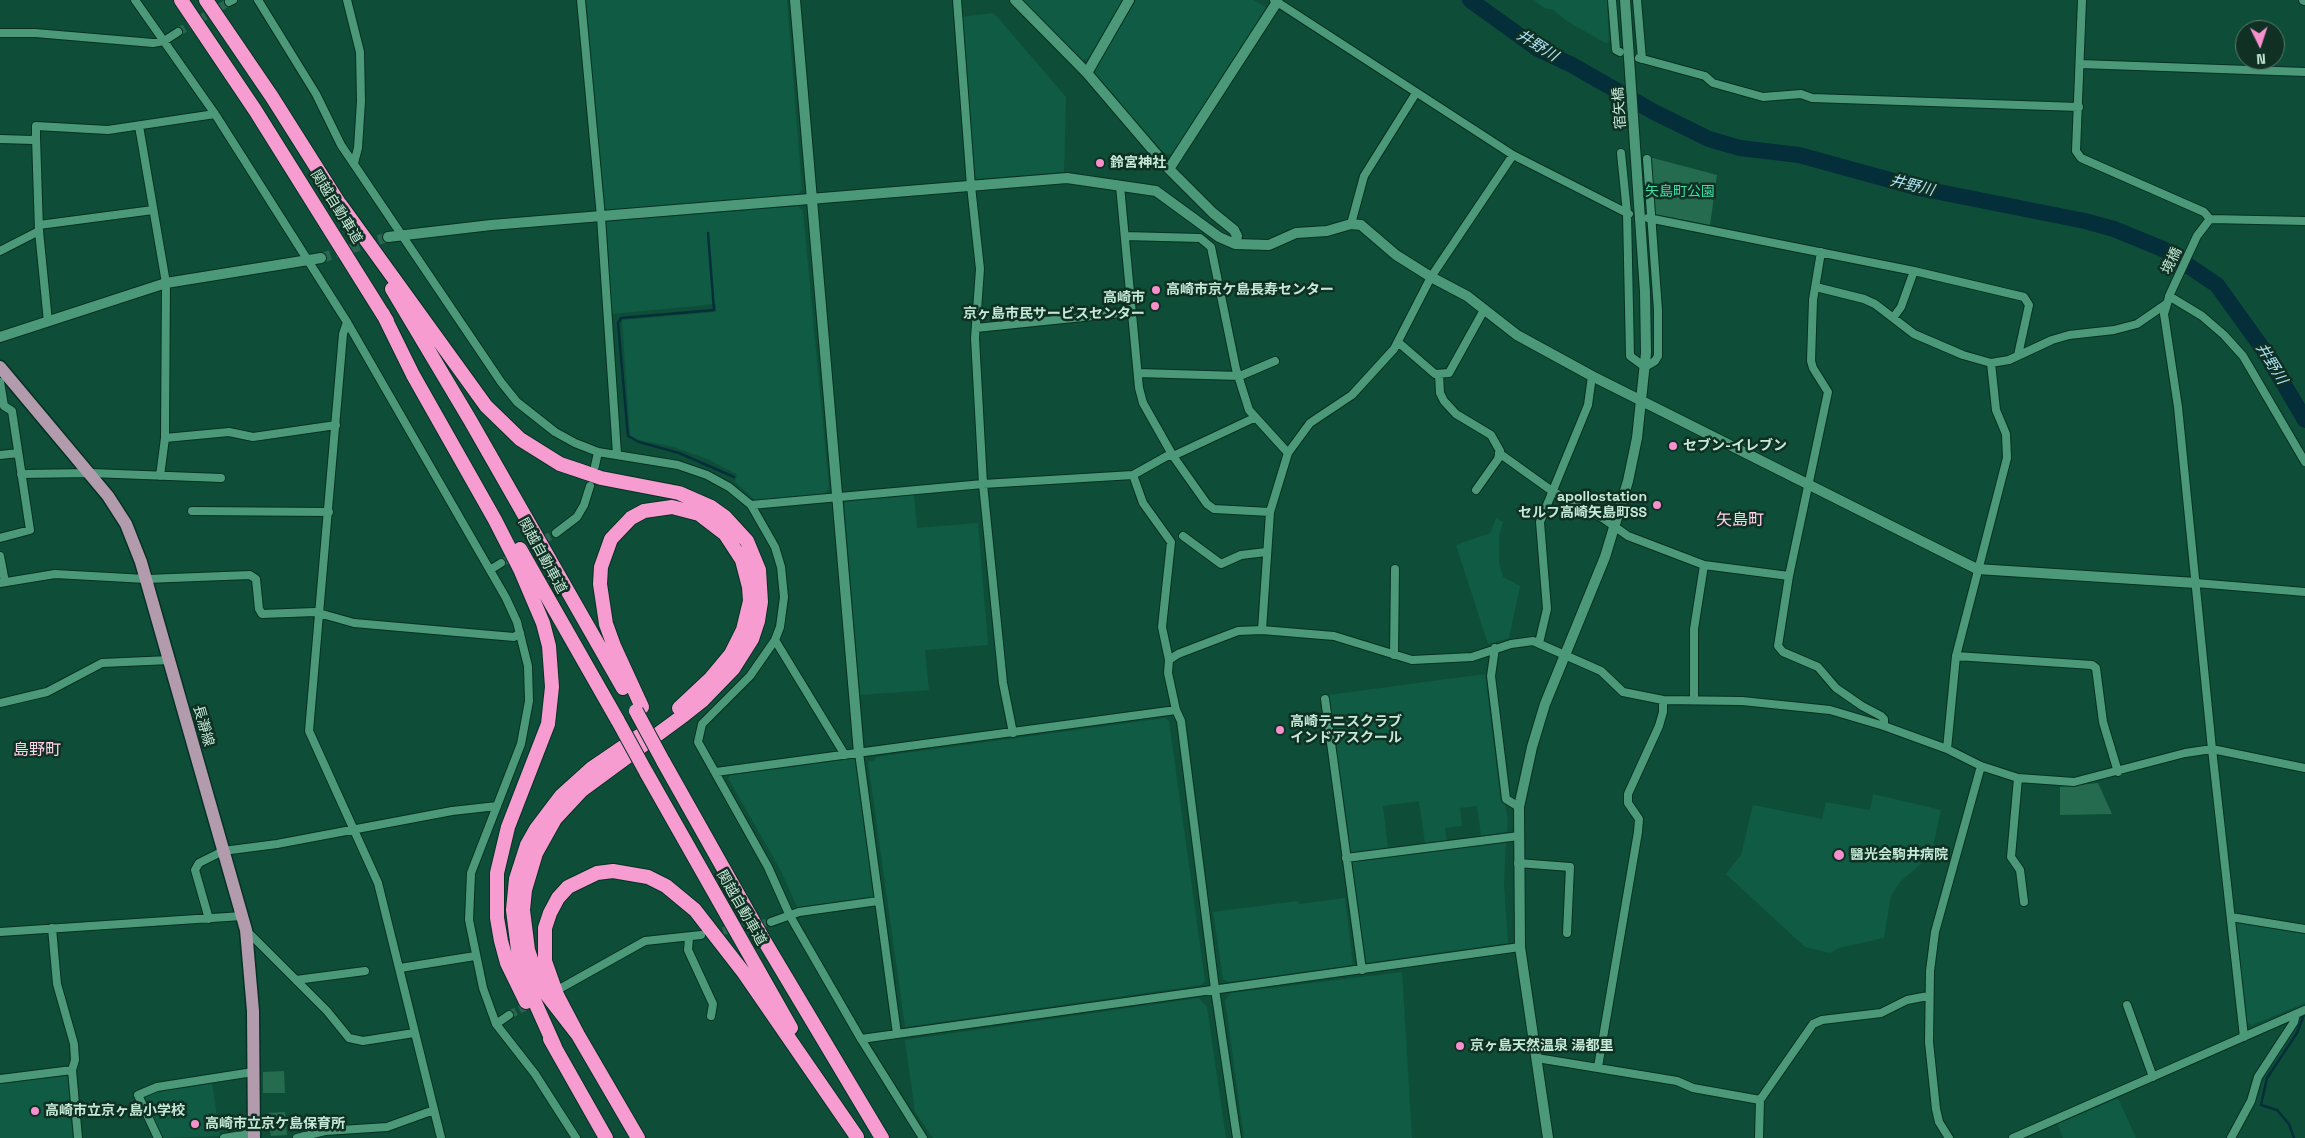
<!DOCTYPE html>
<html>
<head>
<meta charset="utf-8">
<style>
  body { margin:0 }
  #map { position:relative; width:2305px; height:1138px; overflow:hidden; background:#0e4e38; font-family:"Space Grotesk",sans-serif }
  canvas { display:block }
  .north { position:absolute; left:2235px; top:20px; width:50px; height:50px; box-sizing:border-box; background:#0f3023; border:1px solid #577a6b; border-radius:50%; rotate:176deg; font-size:14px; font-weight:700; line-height:20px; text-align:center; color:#c4e9d7 }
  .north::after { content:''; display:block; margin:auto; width:18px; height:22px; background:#f790cd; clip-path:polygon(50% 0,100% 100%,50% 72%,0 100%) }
</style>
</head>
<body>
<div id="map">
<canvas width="2305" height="1138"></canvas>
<div class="north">N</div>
</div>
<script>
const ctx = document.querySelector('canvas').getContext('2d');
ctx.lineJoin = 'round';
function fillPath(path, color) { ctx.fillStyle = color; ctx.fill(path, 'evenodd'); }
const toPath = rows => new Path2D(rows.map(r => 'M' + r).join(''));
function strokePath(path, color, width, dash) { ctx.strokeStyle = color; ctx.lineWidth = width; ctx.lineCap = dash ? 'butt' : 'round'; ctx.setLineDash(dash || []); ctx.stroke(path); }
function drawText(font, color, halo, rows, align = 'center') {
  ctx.font = font + ' "Space Grotesk","Noto Sans JP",sans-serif'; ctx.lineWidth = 5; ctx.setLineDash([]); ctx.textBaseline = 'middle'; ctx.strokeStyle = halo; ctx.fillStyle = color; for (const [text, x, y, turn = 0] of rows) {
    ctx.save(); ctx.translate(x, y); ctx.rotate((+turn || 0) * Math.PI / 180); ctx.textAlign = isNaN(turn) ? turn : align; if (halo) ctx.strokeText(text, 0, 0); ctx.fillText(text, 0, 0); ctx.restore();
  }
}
const built = toPath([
  [586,0,787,0,802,189,798,195,607,211,604,206],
  [1023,0,1123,0,1088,59,1080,60],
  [1136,0,1254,0,1266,8,1172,154,1165,154,1096,77,1095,68],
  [1534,0,1607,0,1609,42,1606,43,1598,39,1567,21,1552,9,1544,8],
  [994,13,1066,97,1064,172,977,179,974,174,960,17],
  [798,206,803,211,829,489,823,495,756,501,735,482,737,474,707,459,674,447,639,440,630,435,622,320,716,312,716,304,612,314,606,224,608,221],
  [914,494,917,528,978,523,988,645,925,650,929,690,860,695,844,504,848,499],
  [1496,518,1503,522,1499,536,1499,563,1503,577,1520,586,1509,638,1488,644,1456,545,1490,533],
  [1485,674,1501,801,1505,804,1508,820,1507,832,1481,836,1477,806,1460,808,1462,826,1445,828,1447,841,1425,844,1419,801,1383,806,1388,849,1351,854,1328,695],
  [1165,718,1169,721,1205,981,1201,985,905,1027,868,762,875,760,876,757],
  [856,758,876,897,797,907,781,871,728,778,731,775],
  [1873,794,1941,810,1931,855,1900,882,1891,895,1884,938,1839,948,1830,953,1805,947,1726,874,1741,855,1753,805,1822,819,1826,802,1870,810],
  [1506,839,1504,883,1508,943,1366,963,1351,860],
  [1345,898,1353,965,1229,982,1223,979,1213,912,1298,901,1299,904],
  [2237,922,2305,932,2305,1003,2252,1025,2247,1023,2235,923],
  [1402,972,1412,1138,1244,1138,1225,1000,1231,993],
  [1199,998,1207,1007,1226,1138,933,1138,915,1112,905,1040],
  [65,1075,68,1078,73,1138,0,1138,0,1083],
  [212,1082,220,1136,161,1138,143,1096,157,1090],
  [2118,1098,2136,1138,2063,1138,2058,1124]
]);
const green = toPath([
  [1649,157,1717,175,1710,225,1654,214],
  [2098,783,2112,814,2060,815,2060,787],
  [284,1071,285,1093,263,1093,263,1072],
  [285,1112,287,1135,271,1136,267,1113]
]);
const stream = toPath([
  [708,233,714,310,621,318,618,323,628,436,639,442,679,453,734,477],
  [2294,1138,2289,1124,2277,1110,2261,1105,2267,1078,2297,1033,2305,1012]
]);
const river = toPath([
  [1470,0,1538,49,1572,65,1654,112,1709,139,1740,148,1799,155,1919,188,2085,221,2114,229,2165,250,2217,285,2263,349,2305,420]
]);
const minorTunnel = toPath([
  [178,32,229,2],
  [501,563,556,533],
  [711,933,771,922],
  [509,1015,532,1003]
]);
const tertiaryTunnel = toPath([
  [321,258,388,237]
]);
const minor = toPath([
  [135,0,215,114,347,322,506,598,517,622,528,666,529,701,521,744,471,873,469,920,483,988,496,1024,535,1074,576,1138],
  [258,0,316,94,341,145,501,382,517,402,555,432,575,443,598,452,678,465,707,475,729,487,751,505,775,547,781,567,784,597,780,627,775,640,845,755],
  [347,0,360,52,361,101,358,148,354,163],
  [581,0,601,217,617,454],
  [957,0,971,186,980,269,975,338,983,484,1003,683,1013,733],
  [1278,0,1277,2,1513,155,1629,214],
  [1612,0,1616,50,1620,52],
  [1637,0,1642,59],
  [2082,0,2076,151,2081,158,2204,212,2210,219],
  [229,2,233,0],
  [0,33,35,33,153,43,164,41,178,32],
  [1639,58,1705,76,1713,83,1763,97,1801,94,1812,98,2079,107],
  [2080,64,2305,72],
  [139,126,166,283,165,438,229,432,253,437,336,425],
  [0,139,33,140,36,137,36,126,108,130,215,114],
  [1621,153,1627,213,1630,356,1645,367,1655,361,1658,356,1658,310,1647,159],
  [1648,218,1914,271,2024,297,2029,305,2018,355],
  [1351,224,1364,176,1416,93],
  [39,225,153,210],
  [39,231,48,322],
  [1125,236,1200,238,1211,247,1236,369,1249,410,1288,453],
  [0,251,39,231,36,137],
  [1821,252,1813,300,1811,361,1813,368,1828,392,1789,576,1778,646,1783,652,1818,667,1836,688,1862,706,1881,716,1884,719,1884,726],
  [1816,287,1864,299,1875,304,1914,334,1963,355,1991,363],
  [2169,296,2202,316,2224,335,2243,356,2305,462],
  [1893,318,1901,307,1914,271],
  [347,322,343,334,309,731,378,883,441,1138],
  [976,328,1132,312],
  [1398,342,1435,374,1449,373,1484,310],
  [1138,373,1240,376,1275,361],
  [1439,374,1440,393,1444,401,1456,414,1491,435,1500,451,1498,459,1476,490],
  [1254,418,1173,456,1207,504,1214,509,1270,512],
  [1499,453,1552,491,1604,519,1628,536,1704,565,1789,576],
  [0,455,18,453],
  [595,466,598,452],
  [21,474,91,473,221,478],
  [1133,475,1143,503,1171,542,1162,627,1169,660,1168,673,1176,710],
  [160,476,165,438],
  [751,505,983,484,1133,475,1167,456,1173,456,1143,403,1139,388,1120,186],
  [192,511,329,512],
  [556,533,577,517,584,505,590,486],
  [1183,536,1221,564,1241,555,1266,552],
  [0,538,30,530,12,411,4,406,0,382],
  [0,556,5,582],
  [490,570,501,563],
  [0,583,55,574,146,579,250,575,256,579,259,609,262,614,315,612,354,623,514,637,520,633],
  [2196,583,2305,592],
  [1262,630,1270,512,1288,453,1310,423,1352,395,1394,349,1431,277,1513,155],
  [775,640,750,676,702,724,698,742,768,867,790,916,861,1039,923,1138],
  [1539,643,1547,609,1540,522,1588,405,1592,376],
  [1495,648,1491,676,1506,799,1519,807],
  [1394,655,1395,569],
  [1956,656,2092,665,2096,668,2103,722,2118,772],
  [1169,660,1178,654,1238,631,1262,630,1334,636,1412,660,1472,657,1511,644,1533,641,1601,671,1623,692,1663,700,1742,701,1830,710,1884,726,1947,749,1981,766,2018,778,2074,782,2185,753,2212,749,2305,768],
  [1325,699,1362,970],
  [1694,700,1694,629,1704,565],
  [0,703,47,692,102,663,170,660],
  [1947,749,1956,656,2007,458,2006,434,1996,410,1991,363,2009,360,2052,340,2069,335,2114,330,2137,324,2166,304],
  [859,753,897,1034],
  [716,772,1176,710,1181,721,1215,989,1237,1138],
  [2018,778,2011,857,2020,870,2024,902],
  [1346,858,1519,836],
  [1518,863,1570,867,1567,933],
  [2231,917,2305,929],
  [209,919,195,870,199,863,223,851,277,844,452,811,497,806],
  [771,922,799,912,878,901],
  [52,928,57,984,74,1044,75,1060,72,1070,78,1138],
  [246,930,327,1011,349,1038,363,1041,414,1033],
  [0,932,242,916],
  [689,938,688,950,713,1004,711,1016],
  [400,968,475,956],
  [296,980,365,971],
  [561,988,645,941,701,935],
  [2127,1005,2153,1077],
  [496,1024,509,1015],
  [2244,1037,2212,749,2178,407,2164,314,2170,294,2197,236,2210,219,2305,221],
  [861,1039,1520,947],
  [1537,1058,1677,1081,1693,1088,1760,1100],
  [1598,1067,1638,832,1639,819,1628,803,1628,794,1659,726,1663,712,1663,700],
  [0,1079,72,1070],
  [158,1138,138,1095,157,1087,253,1072],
  [224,1138,254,1133],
  [297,1138,325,1131,387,1127,434,1110],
  [1759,1138,1760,1100,1813,1024,1822,1020,1881,1013,1907,1000,1928,996],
  [1949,1138,1939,1122,1936,1109,1929,1042,1930,971,1935,932,1981,766],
  [2013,1138,2305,1010],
  [2231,1138,2251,1101,2258,1077,2294,1022,2296,1014]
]);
const tertiary = toPath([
  [795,0,859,753],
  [1015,0,1087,73,1169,169,1213,213,1234,230,1237,236,1235,244],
  [2304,0,2305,0],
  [1087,73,1129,0],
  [1169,169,1277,2,1275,0],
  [388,237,491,225,1067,178,1156,191,1219,237,1235,244,1269,245,1296,233,1327,231,1351,224,1361,225,1396,255,1431,277,1467,296,1517,335,1592,376,1977,569,2196,583],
  [0,337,166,283,321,258],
  [1548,1138,1520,947,1519,807,1532,747,1545,704,1605,557,1628,481,1637,438,1646,353,1645,292,1625,0]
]);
const primary = toPath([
  [0,367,108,496,126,524,141,562,246,930,253,1011,254,1138]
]);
const motorway = toPath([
  [181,0,255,110,387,321],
  [206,0,272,97,344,211],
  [340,204,486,406,520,439,560,464,581,471,601,478,679,493,711,507,725,517,747,541,759,570,761,602,758,621,752,639,733,669,703,700,684,715,582,790,555,819,536,853,525,890,523,910,528,950,540,986,578,1035],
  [392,289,470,420,623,688],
  [383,314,413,375,495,520,520,569,543,623,549,646,552,687,548,724,508,827,497,873,497,918,501,941,507,963,526,1002],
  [520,549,618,721],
  [642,707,614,646,606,624,600,584,601,567,611,539,631,518,644,511,672,507,699,514,725,534,742,560,749,587,750,601,743,630,731,654,711,678,679,708],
  [663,761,762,937,882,1138],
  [646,772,791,1028],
  [550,1039,606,1138],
  [555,1047,530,991,519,958,513,910,516,879,527,845,536,829,561,796,592,768,639,736],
  [638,1138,578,1035,557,995,545,961,545,928,550,913,558,898,568,887,597,873,613,871,648,877,666,886,695,910,744,973,857,1137]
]);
const motorwayBridge = toPath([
  [636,711,663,761],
  [618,721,646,772]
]);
const markers = [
  [1100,163,5,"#f790cd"],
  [1156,290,5,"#f790cd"],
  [1155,306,5,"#f790cd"],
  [1673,446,5,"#f790cd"],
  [1657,505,5,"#f790cd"],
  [1280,730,5,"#f790cd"],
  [1839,855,6,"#f790cd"],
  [1460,1046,5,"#f790cd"],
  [35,1111,5,"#f790cd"],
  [195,1124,5,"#f790cd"]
];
const streetNames = [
  ["宿矢橋",1620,108,-94],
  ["関越自動車道",336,207,58],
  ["境橋",2172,261,-64],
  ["関越自動車道",542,556,61],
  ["長瀞線",203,726,74],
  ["関越自動車道",741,908,60]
];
const poiNames = [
  ["鈴宮神社",1110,163],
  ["高崎市京ケ島長寿センター",1166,290],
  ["高崎市",1145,298,"right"],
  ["京ヶ島市民サービスセンター",1145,314,"right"],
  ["セブン-イレブン",1683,446],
  ["apollostation",1647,497,"right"],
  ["セルフ高崎矢島町SS",1647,513,"right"],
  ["高崎テニスクラブ",1290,722],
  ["インドアスクール",1290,738],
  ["醫光会駒井病院",1850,855],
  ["京ヶ島天然温泉 湯都里",1470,1046],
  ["高崎市立京ヶ島小学校",45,1111],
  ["高崎市立京ケ島保育所",205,1124]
];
const parkNames = [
  ["矢島町公園",1680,192]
];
const waterNames = [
  ["井野川",1537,46,32],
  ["井野川",1912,186,14],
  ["井野川",2271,364,58]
];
const quarterNames = [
  ["矢島町",1740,521],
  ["島野町",37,751]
];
fillPath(built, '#105b43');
fillPath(green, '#246b50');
strokePath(stream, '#052e3b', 2.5);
strokePath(river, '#052e3b', 16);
strokePath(minorTunnel, '#296550', 8, [8, 4]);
strokePath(tertiaryTunnel, '#296550', 10, [10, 5]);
strokePath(minor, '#053122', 10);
strokePath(tertiary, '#053122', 12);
strokePath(primary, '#053122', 15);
strokePath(motorway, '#053122', 16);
strokePath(minor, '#4c9979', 8);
strokePath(tertiary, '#4c9979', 10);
strokePath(primary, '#b29bad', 12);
strokePath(motorway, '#f69cd0', 14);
strokePath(motorwayBridge, '#053122', 16, []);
strokePath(motorwayBridge, '#f69cd0', 14);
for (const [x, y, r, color] of markers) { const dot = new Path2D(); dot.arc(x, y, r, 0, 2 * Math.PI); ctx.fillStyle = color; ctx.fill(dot); strokePath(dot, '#0f3023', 2); }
drawText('14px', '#c4e9d7', '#0f3023', streetNames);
drawText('bold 14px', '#c4e9d7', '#0f3023', poiNames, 'left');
drawText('14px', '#40dda6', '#0f3023', parkNames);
drawText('italic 15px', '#aee2f7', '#0f3023', waterNames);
drawText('16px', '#ffd1ea', '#0f3023', quarterNames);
</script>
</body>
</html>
